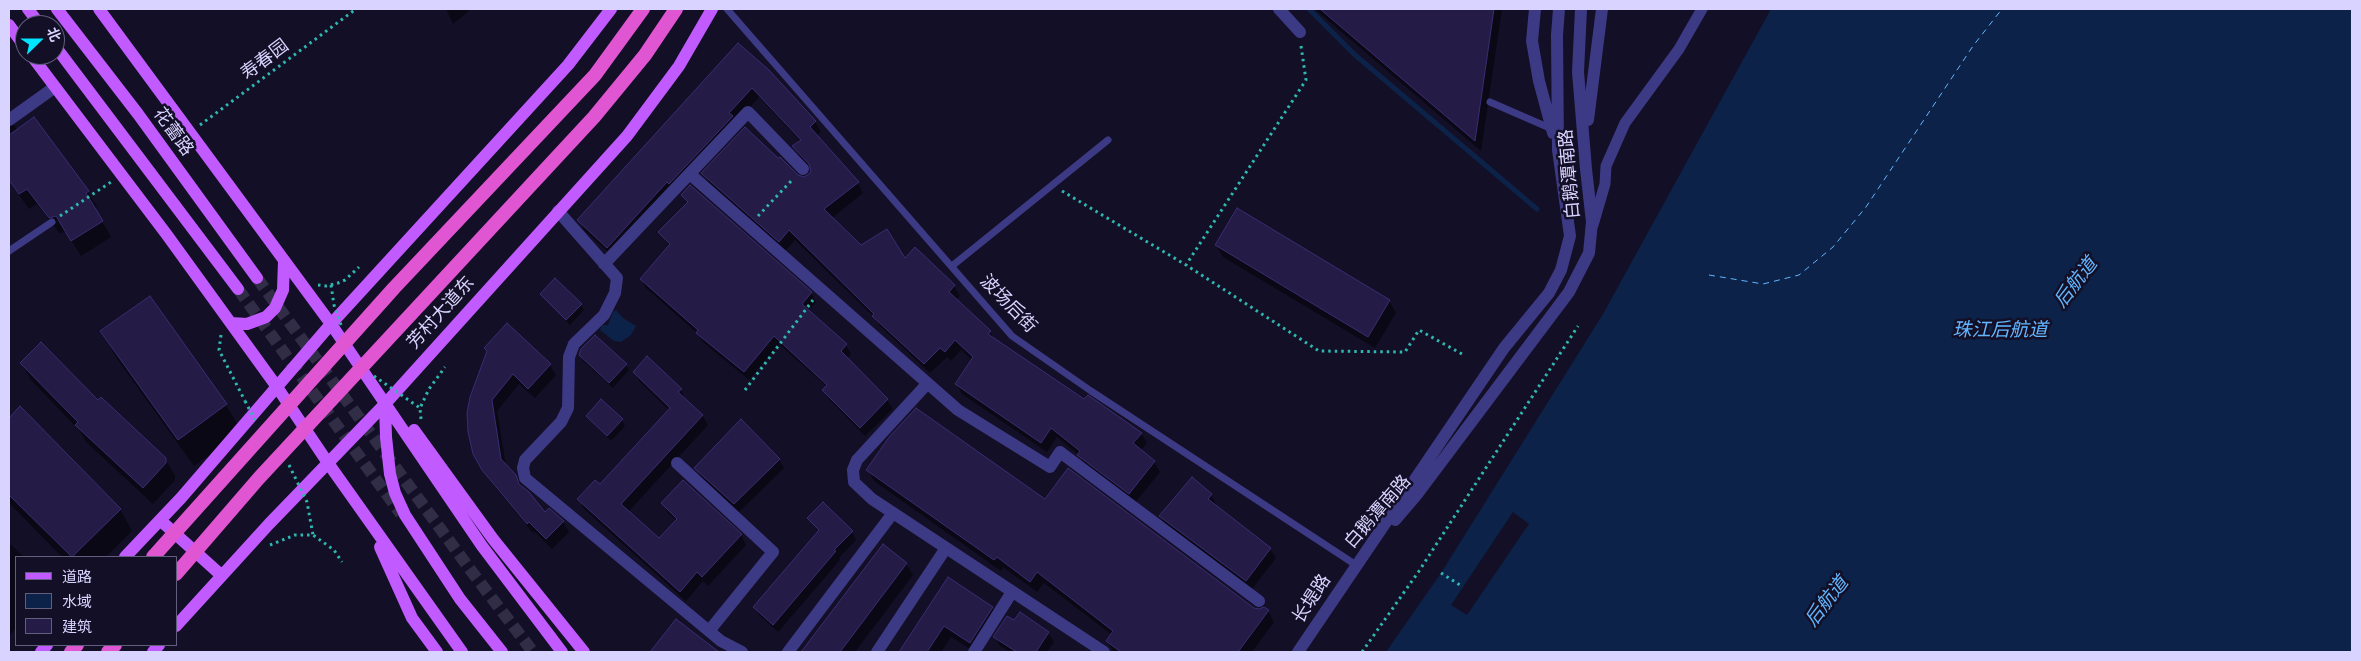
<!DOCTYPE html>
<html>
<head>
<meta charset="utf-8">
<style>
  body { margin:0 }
  #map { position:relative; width:2361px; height:661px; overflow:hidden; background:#130f26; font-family:"Fira Sans","Noto Sans SC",sans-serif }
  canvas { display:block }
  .frame { position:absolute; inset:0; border:10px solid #d9d4ff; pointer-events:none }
  .legend { position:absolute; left:15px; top:556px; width:162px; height:90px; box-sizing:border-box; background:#130f26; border:1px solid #625e7d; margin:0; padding:6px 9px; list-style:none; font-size:15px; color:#d9d4ff }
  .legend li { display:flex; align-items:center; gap:10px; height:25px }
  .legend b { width:25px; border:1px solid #625e7d }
  .north { position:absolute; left:15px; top:15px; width:50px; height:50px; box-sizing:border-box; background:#130f26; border:1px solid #625e7d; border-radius:50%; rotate:68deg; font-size:14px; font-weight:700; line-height:20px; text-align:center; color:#d9d4ff }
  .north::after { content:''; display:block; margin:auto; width:18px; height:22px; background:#00e5ff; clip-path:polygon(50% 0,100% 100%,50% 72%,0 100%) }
</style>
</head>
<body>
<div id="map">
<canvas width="2361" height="661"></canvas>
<div class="frame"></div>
<ul class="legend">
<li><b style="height:6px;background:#c25bff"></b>道路</li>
<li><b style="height:14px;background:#0c2248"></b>水域</li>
<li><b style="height:14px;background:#241b47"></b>建筑</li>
</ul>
<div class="north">北</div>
</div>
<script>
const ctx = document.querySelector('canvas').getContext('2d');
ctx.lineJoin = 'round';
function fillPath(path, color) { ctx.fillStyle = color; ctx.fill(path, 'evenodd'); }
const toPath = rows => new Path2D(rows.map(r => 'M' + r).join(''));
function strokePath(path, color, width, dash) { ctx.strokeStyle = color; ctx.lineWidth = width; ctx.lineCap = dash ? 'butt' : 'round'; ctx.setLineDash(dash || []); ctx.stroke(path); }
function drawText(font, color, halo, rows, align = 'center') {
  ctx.font = font + ' "Fira Sans","Noto Sans SC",sans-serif'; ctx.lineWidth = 5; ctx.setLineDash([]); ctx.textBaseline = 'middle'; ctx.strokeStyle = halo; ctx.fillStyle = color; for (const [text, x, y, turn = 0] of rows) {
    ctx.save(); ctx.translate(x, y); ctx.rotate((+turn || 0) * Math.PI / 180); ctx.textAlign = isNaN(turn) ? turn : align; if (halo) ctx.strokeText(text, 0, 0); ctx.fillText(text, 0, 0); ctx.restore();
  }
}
const water = toPath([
  [1771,9,2352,9,2352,652,1386,652,1441,573,1603,314],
  [616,310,623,318,636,326,631,335,621,342,614,341,600,330,602,325,608,325,613,312]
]);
const pier = toPath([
  [1513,512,1529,524,1467,615,1451,605]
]);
const shadow = toPath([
  [446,9,471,9,453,24],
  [1315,9,1502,9,1481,151,1317,11],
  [768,71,815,122,821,132,817,136,858,183,863,193,832,218,860,247,905,260,954,286,960,296,956,300,990,332,994,339,1085,401,1088,397,1141,433,1147,443,1140,451,1154,462,1160,472,1135,503,1085,465,1079,455,1057,437,1047,452,962,394,956,384,972,360,961,350,951,361,947,357,930,373,880,326,875,318,795,240,785,251,709,183,703,173,797,176,805,178,810,175,812,169,800,157,794,147,800,141,759,97,614,257,584,230,579,220],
  [34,119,88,192,97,207,95,209,111,237,81,256,66,232,59,233,37,204,29,209,9,181,9,120,18,130],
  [690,187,811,293,816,302,808,311,846,345,851,354,847,359,887,400,893,409,865,436,829,399,824,390,827,387,779,344,749,380,703,342,697,333,646,288,641,279,670,246,660,233,688,204,682,195],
  [1216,245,1389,301,1396,313,1375,348,1223,257],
  [542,294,581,305,584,310,570,325],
  [149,297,226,405,242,432,194,466,117,359,102,332],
  [488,352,550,365,556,375,535,398,519,384,497,411,506,466,545,514,563,522,569,532,552,549,535,532,533,533,490,481,483,469],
  [580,355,626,365,629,370,613,388,583,361],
  [21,363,98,402,165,459,175,476,175,480,153,504,86,442,79,430,31,380],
  [634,372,681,389,685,400,702,415,708,425,628,512,659,540,677,521,668,513,663,503,741,535,746,545,708,586,703,581,686,601,584,509,579,500,600,486,669,410,640,382],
  [20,408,120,509,132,531,106,557,62,557,9,503,9,419],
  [587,416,622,420,625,426,611,441],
  [779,460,784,468,739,512,701,477,696,468],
  [868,470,1046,501,1254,609,1268,611,1274,622,1252,652,1114,652,1107,641,1112,635,1044,583,1037,592,1003,567,1001,571,874,481],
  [1211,495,1216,504,1214,506,1270,549,1276,558,1252,589,1165,525,1160,516],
  [809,518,852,532,856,540,839,558,840,560,778,632,759,615,754,607,819,532],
  [9,543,24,557,16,557,16,628,9,636],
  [883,546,906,564,913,575,855,652,803,652],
  [948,578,992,607,999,619,975,652,951,637,941,652,900,652],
  [1020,614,1048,633,1054,642,1047,652,1010,652,1000,646,995,637,1014,622],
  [676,620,717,652,654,652,653,651]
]);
const stream = toPath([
  [1309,9,1355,55,1537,209]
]);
const ferry = toPath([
  [1709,275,1763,284,1799,275,1833,247,1866,207,1973,46,2002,9]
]);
const building = toPath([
  [1320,9,1494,9,1475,141,1320,9],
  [738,43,769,70,816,121,810,127,859,182,824,209,861,245,887,229,905,258,915,247,955,285,949,292,991,331,988,334,1084,399,1088,395,1142,433,1133,443,1155,461,1129,494,1077,455,1080,451,1051,428,1041,443,955,384,973,357,955,340,945,352,940,348,924,364,872,316,874,314,789,230,779,242,701,173,745,127,778,158,780,157,798,175,804,177,809,174,811,171,809,164,792,146,801,140,752,88,729,113,733,116,669,184,667,182,607,248,577,220,738,43],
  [34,117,89,191,86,193,103,221,71,241,56,216,49,218,27,189,19,194,9,180,9,135,34,117],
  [690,185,812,292,802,304,847,344,841,351,888,399,860,428,822,390,827,385,774,336,744,372,696,333,698,330,640,279,670,244,658,232,688,202,681,195,690,185],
  [1237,208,1390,300,1368,337,1215,245,1237,208],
  [555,278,582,304,566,320,540,294,555,278],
  [150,296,227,404,178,440,100,331,150,296],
  [507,323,551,364,528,389,513,374,492,400,501,459,516,475,519,484,529,492,545,512,549,508,564,521,546,539,529,522,527,524,482,470,473,454,468,432,467,413,470,397,487,351,484,348,507,323],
  [595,335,627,364,609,383,579,355,581,349,595,335],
  [41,342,98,400,101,397,166,458,166,463,143,488,75,425,78,422,20,363,41,342],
  [647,356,682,389,678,392,703,415,621,504,659,538,677,519,661,503,683,480,742,534,702,577,697,572,680,592,577,499,595,480,600,484,670,408,633,372,647,356],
  [601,399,623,419,607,436,586,416,601,399],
  [20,406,121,509,72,557,9,495,9,418,20,406],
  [916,408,1045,499,1068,468,1254,608,1259,609,1264,607,1269,610,1238,652,1121,652,1106,641,1113,631,1037,572,1030,582,997,557,994,560,866,470,890,436,916,408],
  [741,419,780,459,734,504,694,468,741,419],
  [1192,477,1212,494,1208,499,1271,548,1246,581,1159,516,1192,477],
  [823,502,853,531,834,550,836,551,773,625,753,607,819,530,807,518,823,502],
  [883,544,907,563,840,652,801,652,883,544],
  [948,577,993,607,970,643,944,626,927,652,899,652,948,577],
  [1020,612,1049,632,1036,652,1017,652,993,637,1007,616,1014,620,1020,612],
  [676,619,719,652,650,652,676,619]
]);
const primaryTunnel = toPath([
  [257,278,472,572,533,652],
  [238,289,401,514]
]);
const path = toPath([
  [1301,46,1306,80,1186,265,1319,351,1405,352,1419,330,1462,354],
  [200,125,356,9],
  [1062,191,1186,265],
  [60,216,111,182],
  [758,216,793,179],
  [318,285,326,286,338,283,345,280,359,267],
  [221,335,219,350,245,401],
  [745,390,813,300],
  [421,419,420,408,429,389,445,367],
  [270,545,295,535,313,535,334,550,342,562],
  [1441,573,1463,587],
  [1362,652,1419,571,1578,326]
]);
const service = toPath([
  [727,9,1012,336,1091,391,1356,565],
  [1490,102,1552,129],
  [9,251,52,222],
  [952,266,1108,140]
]);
const pedestrian = toPath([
  [1593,225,1605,184,1606,166,1625,123,1679,49,1702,9]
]);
const minor = toPath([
  [1279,9,1300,32],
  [1535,9,1532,41,1539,81,1553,133],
  [9,120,55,87],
  [1588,120,1602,9],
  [691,175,958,410,1050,467,1060,452,1259,601],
  [558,211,617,278,615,293,604,315,574,344,569,357,568,408,561,422,525,460,523,468,525,478,721,641,742,652],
  [604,264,748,112,803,169],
  [927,384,857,460,853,470,854,482,872,499,1104,652],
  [677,463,773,552,709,631],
  [1395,520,1418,493,1569,292,1589,253,1592,222,1586,169,1578,72,1581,9],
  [788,652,893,513],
  [877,652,946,548],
  [974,652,1012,592],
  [1298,652,1504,348,1549,293,1561,270,1570,236,1558,150,1557,35,1559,9]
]);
const primary = toPath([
  [28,9,40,25],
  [57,9,138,114,257,278],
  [99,9,331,324,482,546,562,652],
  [9,25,25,47],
  [55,46,238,289],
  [31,55,167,235,277,387,328,463,462,652],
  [231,323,247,324,266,317,275,308,283,290,284,261],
  [385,404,386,437,390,474,395,493,405,515,460,599,502,652],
  [414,430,493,539,584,652],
  [160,520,221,575],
  [380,547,412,618,437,652],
  [125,557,181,498,331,324,568,65,611,9],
  [176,626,269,524,385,404,627,136,679,66,712,9],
  [41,652,47,645],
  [153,652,159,645]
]);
const trunk = toPath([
  [71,652,77,645],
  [108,652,115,645]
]);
const pathBridge = toPath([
  [331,285,334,305,341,325],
  [374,376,420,408],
  [245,401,255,420],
  [289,465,307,502,313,535]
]);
const trunkBridge = toPath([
  [153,557,394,288,595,75,643,9],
  [176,574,259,478,594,117,645,55,676,9]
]);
const streetNames = [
  ["寿春园",265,60,-37],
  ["花蕾路",173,132,54],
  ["白鹅潭南路",1570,174,-95],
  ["波场后街",1008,304,46],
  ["芳村大道东",441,313,-48],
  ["白鹅潭南路",1378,512,-49],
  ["长堤路",1312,599,-57]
];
const waterNames = [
  ["后航道",2076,283,-52],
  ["珠江后航道",2000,331],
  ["后航道",1827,602,-52]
];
fillPath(water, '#0c2248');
fillPath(pier, '#130f26');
fillPath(shadow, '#0007');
strokePath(stream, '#0c2248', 5);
strokePath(ferry, '#62b6ff', 1, [6, 5]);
fillPath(building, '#241b47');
strokePath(building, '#3b2d73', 1);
strokePath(primaryTunnel, '#312d47', 12, [12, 6]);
strokePath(path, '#2fb8b0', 3, [2.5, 4]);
strokePath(service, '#3d3a85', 7);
strokePath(pedestrian, '#3d3a85', 11);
strokePath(minor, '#3d3a85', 12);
strokePath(primary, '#c25bff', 12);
strokePath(trunk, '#e055d1', 14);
strokePath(pathBridge, '#2fb8b0', 3, [2.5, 4]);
strokePath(trunkBridge, '#e055d1', 14);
drawText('18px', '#d9d4ff', '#130f26', streetNames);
drawText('italic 19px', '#62b6ff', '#130f26', waterNames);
</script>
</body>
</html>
